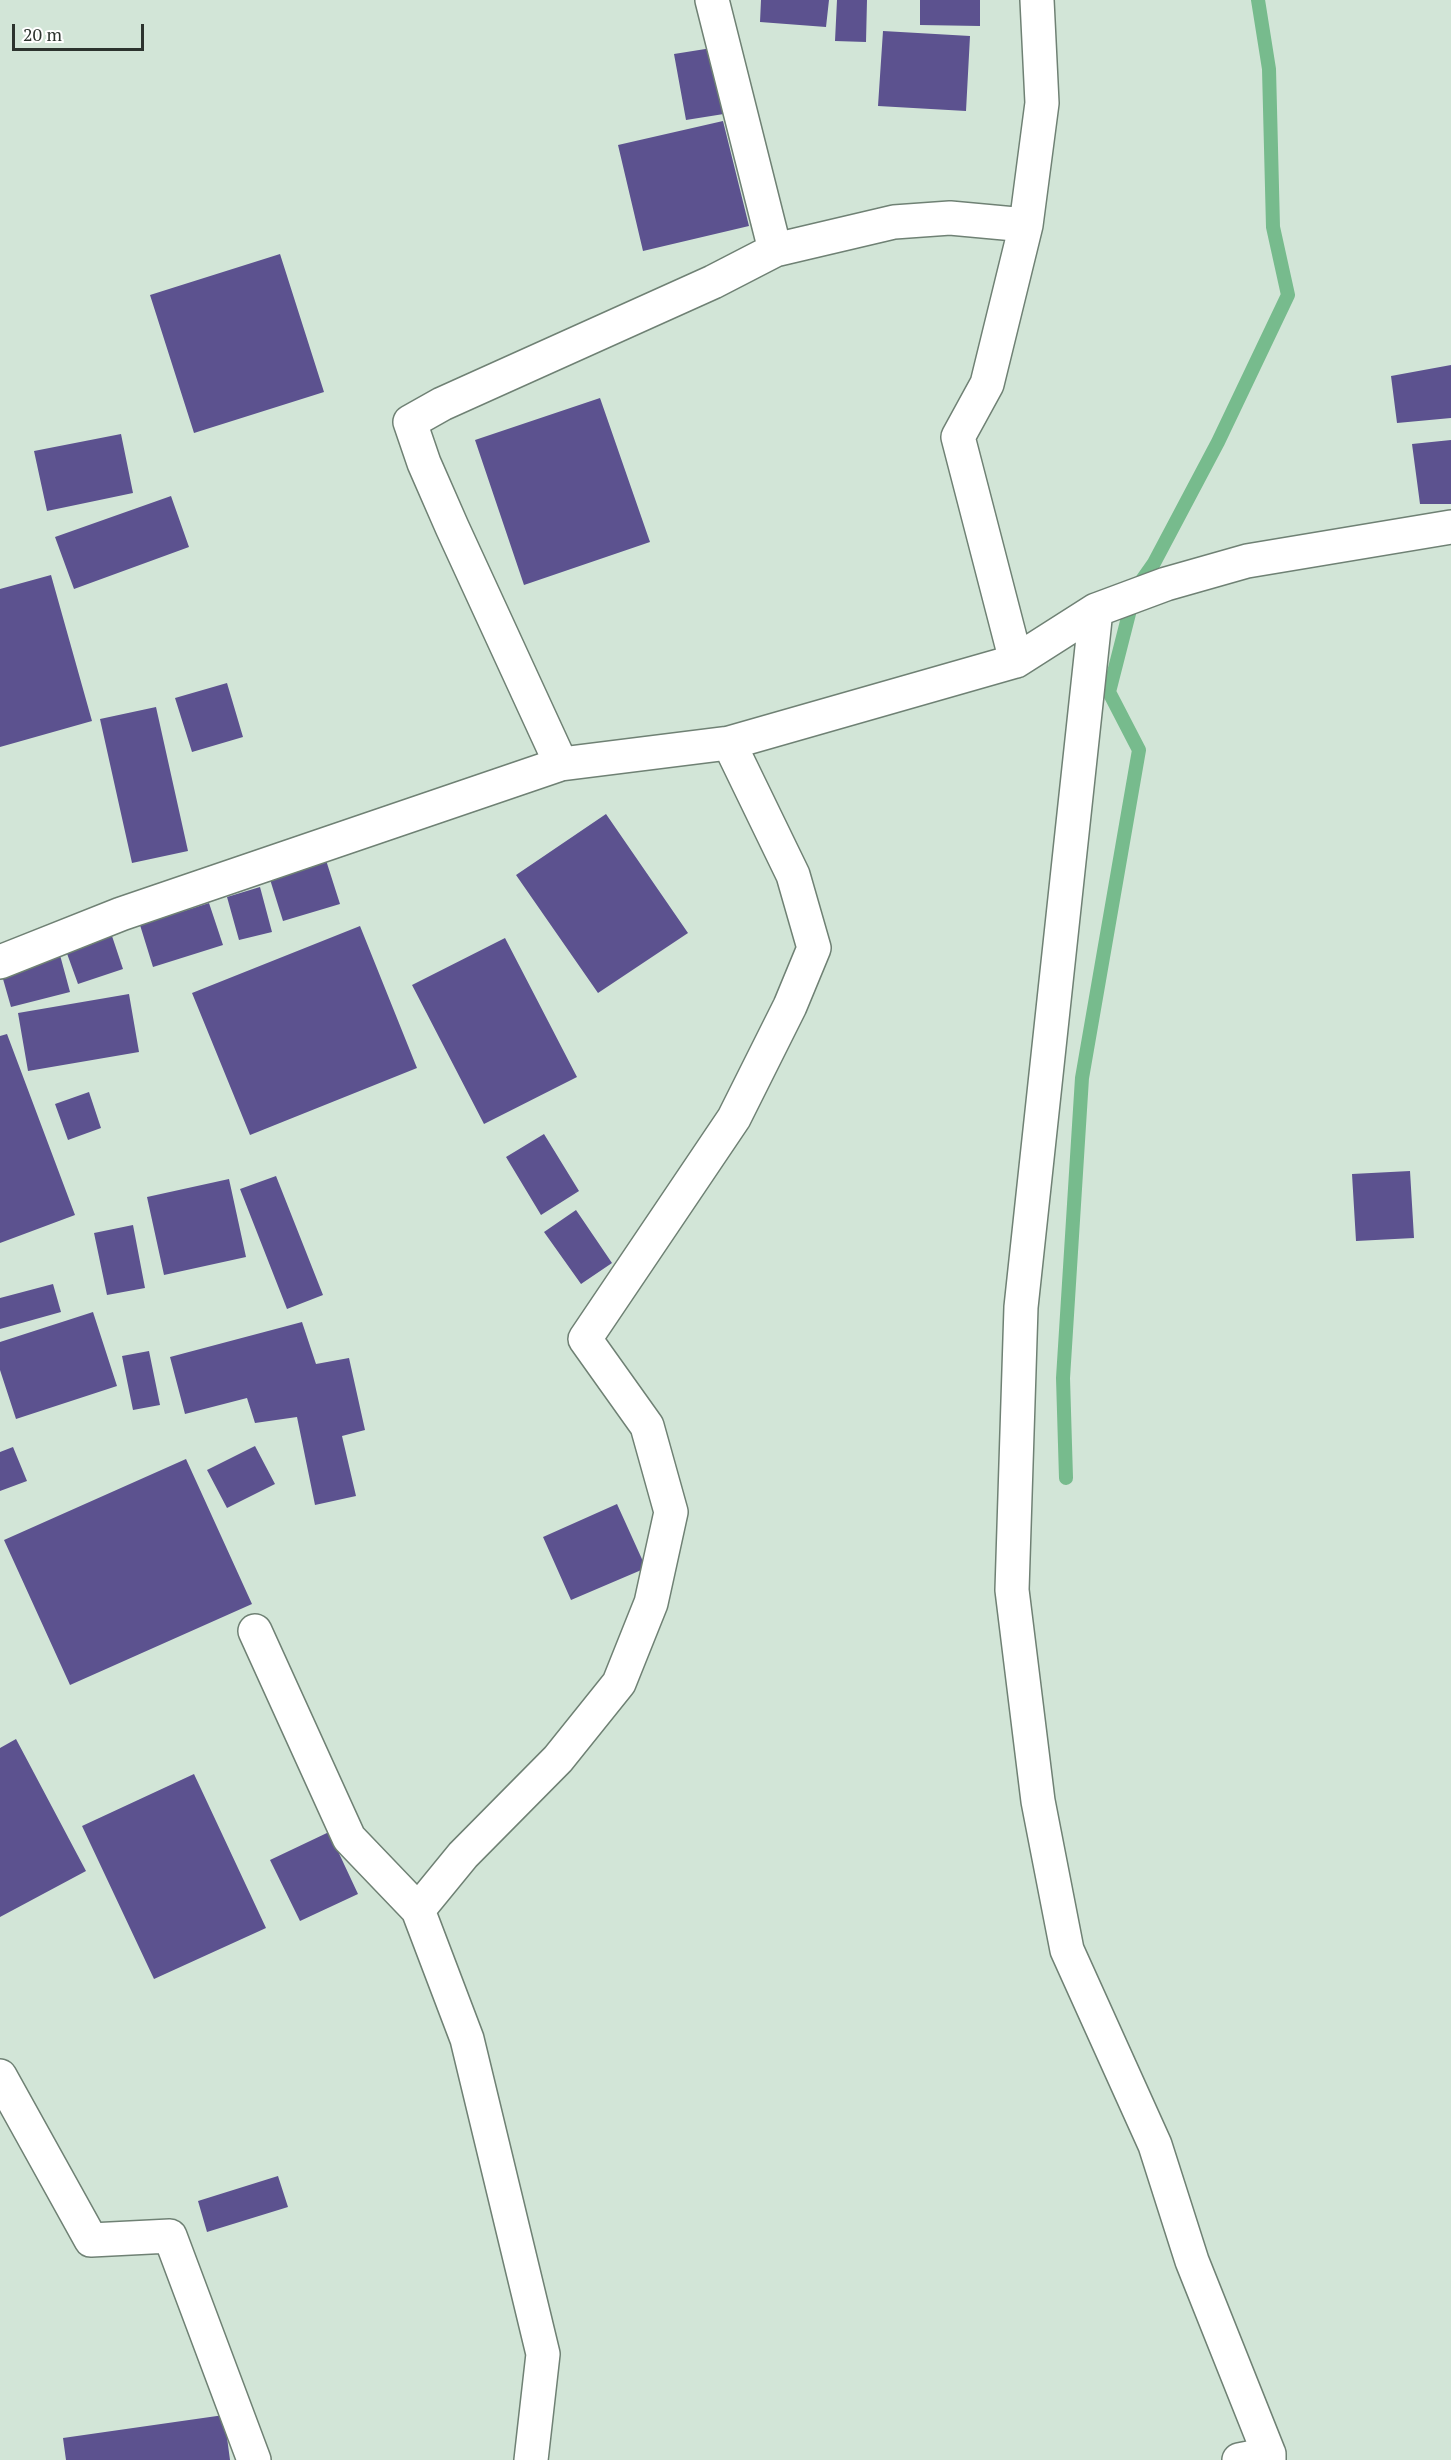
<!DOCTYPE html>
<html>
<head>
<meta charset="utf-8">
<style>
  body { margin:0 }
  #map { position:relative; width:1451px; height:2460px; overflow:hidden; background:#d2e5d7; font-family:"PT Serif",serif }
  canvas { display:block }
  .scale { position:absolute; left:12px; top:24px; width:132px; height:27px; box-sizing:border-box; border:3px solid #2c332e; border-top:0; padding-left:8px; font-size:18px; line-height:21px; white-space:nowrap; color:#2c332e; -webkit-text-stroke:4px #fff; paint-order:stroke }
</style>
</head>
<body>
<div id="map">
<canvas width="1451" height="2460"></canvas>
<div class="scale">20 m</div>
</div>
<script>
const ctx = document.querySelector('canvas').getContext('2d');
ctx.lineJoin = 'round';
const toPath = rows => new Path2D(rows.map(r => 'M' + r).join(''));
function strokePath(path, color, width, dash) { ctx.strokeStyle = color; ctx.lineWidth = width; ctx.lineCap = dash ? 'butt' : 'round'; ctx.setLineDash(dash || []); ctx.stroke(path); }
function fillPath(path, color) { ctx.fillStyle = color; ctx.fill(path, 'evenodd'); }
const stream = toPath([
  [1066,1478,1063,1378,1082,1078,1139,750,1109,692,1135,590,1154,563,1218,442,1288,295,1273,227,1269,69,1258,0]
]);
const building = toPath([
  [761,0,829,0,826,27,760,22],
  [837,0,867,0,866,42,835,41],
  [920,0,980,0,980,26,920,25],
  [883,31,970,36,966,111,878,106],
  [718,47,730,113,686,120,674,54],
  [723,121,749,226,643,251,618,145],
  [280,254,324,392,194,433,150,295],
  [1451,365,1451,418,1397,423,1391,376],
  [600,398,650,542,524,585,475,440],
  [121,434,133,493,47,511,34,451],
  [1451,440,1451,504,1420,504,1412,444],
  [171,496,189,547,74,589,55,537],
  [51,575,92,721,0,747,0,589],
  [227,683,243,737,192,752,175,698],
  [156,707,188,851,132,863,100,719],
  [606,814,688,933,598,993,516,875],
  [325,857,340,904,283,921,268,873],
  [260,887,272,932,239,940,227,897],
  [209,903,223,945,153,967,140,925],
  [360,926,417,1068,250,1135,192,993],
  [111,933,123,969,78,984,65,948],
  [505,938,577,1077,484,1124,412,985],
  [60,955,70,992,11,1007,1,972],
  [129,994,139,1052,28,1071,18,1013],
  [7,1034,75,1215,0,1243,0,1036],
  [89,1092,101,1128,68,1140,55,1104],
  [544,1134,579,1191,541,1215,506,1157],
  [1410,1171,1414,1238,1356,1241,1352,1174],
  [276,1176,323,1295,287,1309,240,1189],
  [229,1179,246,1257,164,1275,147,1197],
  [576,1210,612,1263,581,1284,544,1232],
  [133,1225,145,1288,107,1295,94,1233],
  [53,1284,61,1312,0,1329,0,1298],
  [93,1312,117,1386,16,1419,0,1370,0,1342],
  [302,1322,316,1364,349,1358,365,1430,342,1436,356,1496,315,1505,297,1417,255,1423,247,1398,185,1414,170,1357],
  [149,1351,160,1405,133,1410,122,1356],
  [255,1446,275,1484,227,1508,207,1470],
  [13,1447,27,1481,0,1491,0,1452],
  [186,1459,252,1604,70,1685,4,1540],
  [617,1504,646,1568,571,1600,543,1537],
  [16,1739,86,1871,0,1917,0,1748],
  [194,1774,266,1928,154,1979,82,1826],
  [329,1832,358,1894,300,1921,270,1860],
  [278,2176,288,2207,207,2232,198,2201],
  [224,2415,230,2460,66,2460,63,2438]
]);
const minor = toPath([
  [775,250,894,222,950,218,1026,225],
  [1096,610,1021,1307,1012,1590,1038,1801,1067,1950,1155,2145,1192,2261,1269,2454,1269,2460],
  [1016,661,958,437,987,384,1026,225,1042,103,1037,0],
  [561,764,452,527,424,463,410,422,442,404,713,282,775,250,712,0],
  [0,962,121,914,561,764,729,743,1016,661,1096,610,1166,584,1247,561,1451,527],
  [255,1631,349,1838,418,1910],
  [0,2076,91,2240,170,2236,254,2460],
  [531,2460,543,2354,467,2039,418,1910,463,1855,558,1759,619,1683,651,1603,671,1512,647,1426,585,1339,734,1118,790,1006,814,948,793,875,729,743],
  [1239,2460,1269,2454]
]);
strokePath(stream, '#77bb8d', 14);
fillPath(building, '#5c528f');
strokePath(minor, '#6f8174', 36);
strokePath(minor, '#fff', 33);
</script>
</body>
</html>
